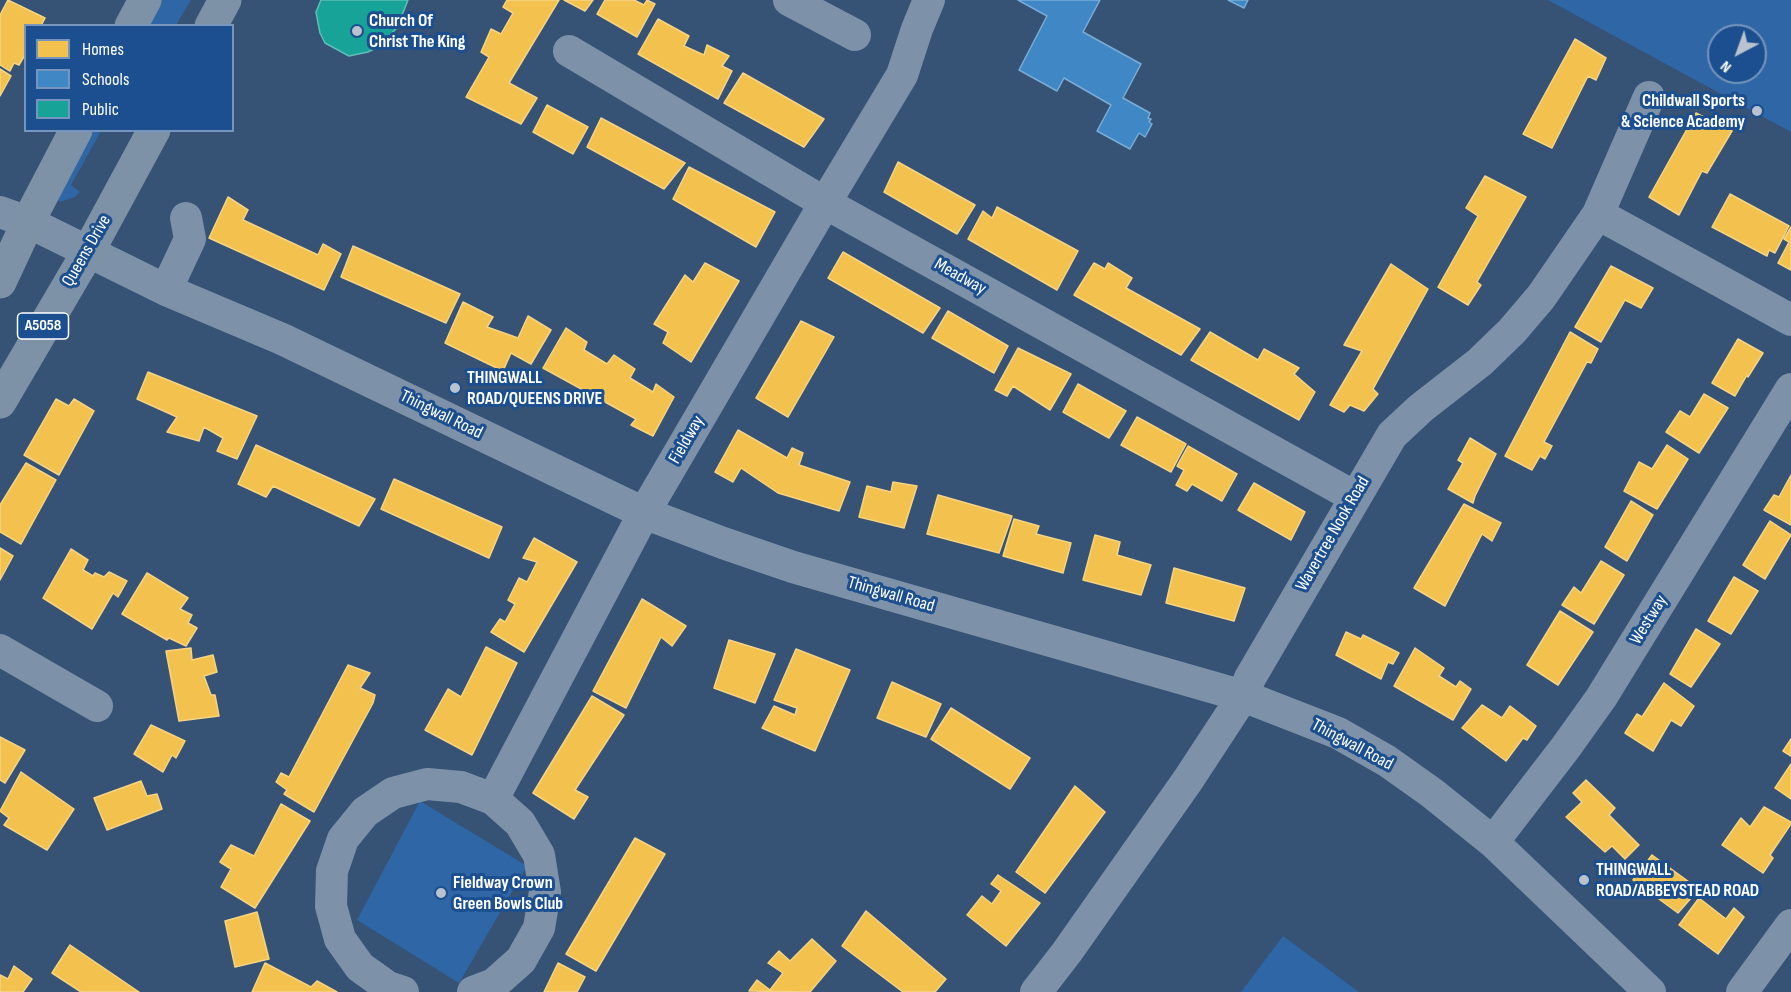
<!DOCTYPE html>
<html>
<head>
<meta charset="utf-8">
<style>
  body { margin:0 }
  #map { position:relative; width:1791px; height:992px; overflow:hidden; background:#365274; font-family:"Sofia Sans Condensed",sans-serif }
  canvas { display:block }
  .legend { position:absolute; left:24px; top:24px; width:210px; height:108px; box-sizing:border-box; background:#1b4f8f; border:2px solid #7695bc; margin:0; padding:8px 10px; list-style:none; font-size:18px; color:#fff }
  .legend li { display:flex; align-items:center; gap:12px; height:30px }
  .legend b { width:30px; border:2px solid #7695bc }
  .north { position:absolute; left:1707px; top:24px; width:60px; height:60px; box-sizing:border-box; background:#1b4f8f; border:2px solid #7695bc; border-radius:50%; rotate:221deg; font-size:16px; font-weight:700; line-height:24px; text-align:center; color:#fff }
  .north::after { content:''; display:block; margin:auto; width:21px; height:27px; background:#b9c2ce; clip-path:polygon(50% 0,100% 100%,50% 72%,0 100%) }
</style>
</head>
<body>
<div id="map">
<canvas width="1791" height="992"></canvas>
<ul class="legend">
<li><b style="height:16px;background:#f2c14e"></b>Homes</li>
<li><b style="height:16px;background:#3f88c5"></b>Schools</li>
<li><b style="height:16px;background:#17a398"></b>Public</li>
</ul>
<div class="north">N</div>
</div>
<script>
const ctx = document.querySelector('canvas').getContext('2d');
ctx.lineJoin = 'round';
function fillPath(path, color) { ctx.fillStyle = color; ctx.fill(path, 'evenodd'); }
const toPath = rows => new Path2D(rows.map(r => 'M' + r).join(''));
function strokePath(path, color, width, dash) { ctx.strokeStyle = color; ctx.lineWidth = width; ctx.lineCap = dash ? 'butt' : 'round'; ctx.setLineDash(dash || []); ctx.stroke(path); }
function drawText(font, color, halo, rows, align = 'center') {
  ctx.font = font + ' "Sofia Sans Condensed",sans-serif'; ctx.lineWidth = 6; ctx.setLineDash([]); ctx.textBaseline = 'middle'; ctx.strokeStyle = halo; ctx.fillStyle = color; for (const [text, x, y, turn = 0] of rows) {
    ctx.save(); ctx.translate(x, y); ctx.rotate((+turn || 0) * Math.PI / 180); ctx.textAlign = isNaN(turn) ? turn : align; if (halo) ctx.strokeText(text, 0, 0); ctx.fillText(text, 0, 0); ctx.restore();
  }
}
const green = toPath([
  [158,0,191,0,176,25,144,26],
  [1548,0,1791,0,1791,132],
  [1719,36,1755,36,1755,72,1719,72],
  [92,131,101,131,71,185,80,192,75,197,60,202,57,199],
  [420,801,527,866,459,983,357,920],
  [1283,936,1359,992,1241,992]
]);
const homes = toPath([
  [8,0,45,18,41,26,26,26,26,53,19,65,14,63,10,71,0,65,0,15,8,0],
  [507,0,559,0,509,83,537,98,521,124,466,97,489,57,481,52,491,29,501,34,513,13,503,7,507,0],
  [564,0,593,0,585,11,564,0],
  [605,0,634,0,644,5,647,0,655,4,637,37,597,14,605,0],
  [658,19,689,36,684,46,704,55,707,45,729,56,722,66,732,71,718,99,638,54,658,19],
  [1575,39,1606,58,1596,80,1588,76,1552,148,1523,134,1575,39],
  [0,69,11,76,0,96,0,69],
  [743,73,824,119,804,147,724,103,743,73],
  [547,105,588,127,573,154,533,132,547,105],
  [1696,113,1732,131,1707,173,1702,171,1679,215,1649,197,1696,113],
  [601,118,685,163,664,189,587,147,601,118],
  [898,162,975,205,957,234,884,192,898,162],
  [689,167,775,212,756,247,673,199,689,167],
  [1485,176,1526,197,1477,282,1481,285,1468,305,1438,287,1478,216,1466,208,1485,176],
  [1730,194,1789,226,1775,253,1769,250,1767,256,1712,227,1730,194],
  [228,197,248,210,243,220,318,255,323,244,341,254,324,290,209,238,228,197],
  [997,207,1078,251,1057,290,968,239,983,211,992,218,997,207],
  [1791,227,1791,270,1778,263,1789,242,1784,239,1791,227],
  [353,246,460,294,446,323,341,277,353,246],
  [843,252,940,308,923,333,828,278,843,252],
  [705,263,739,281,691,362,663,343,668,332,654,324,685,275,693,282,705,263],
  [1094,263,1105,269,1108,263,1132,278,1126,288,1200,329,1181,355,1074,295,1094,263],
  [1391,264,1428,289,1373,389,1378,394,1364,411,1350,405,1344,412,1330,405,1362,351,1344,345,1391,264],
  [1611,266,1653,288,1641,308,1625,300,1601,342,1575,327,1611,266],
  [463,302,493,317,487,327,518,338,528,316,551,330,531,364,511,353,503,371,445,343,463,302],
  [948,311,1008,346,994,373,932,338,948,311],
  [801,321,834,337,788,417,756,398,801,321],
  [566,328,587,342,584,350,607,364,614,355,635,369,630,378,653,392,656,384,674,397,653,436,631,425,636,419,543,368,566,328],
  [1210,332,1258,360,1264,349,1299,368,1294,374,1315,392,1299,420,1191,360,1210,332],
  [1570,332,1598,349,1591,363,1587,362,1544,442,1552,446,1545,459,1540,456,1532,470,1505,456,1570,332],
  [1738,339,1763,353,1748,377,1747,375,1735,396,1712,383,1738,339],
  [1018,348,1071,374,1050,410,1013,386,1007,396,995,390,1018,348],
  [148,372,257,416,237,459,217,451,223,438,204,427,199,441,167,432,177,417,137,399,148,372],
  [1078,384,1126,411,1109,438,1063,412,1078,384],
  [1704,394,1728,408,1699,453,1666,432,1680,411,1690,417,1704,394],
  [56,399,69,406,74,399,94,411,59,475,24,455,56,399],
  [1137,417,1186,444,1171,472,1121,445,1137,417],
  [738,430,787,458,792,448,803,453,799,465,850,482,839,511,778,493,741,468,733,482,715,472,738,430],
  [1470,438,1496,454,1475,496,1473,503,1448,489,1463,463,1458,460,1470,438],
  [256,445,375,499,359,526,273,486,266,497,238,484,256,445],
  [1667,445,1688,459,1657,509,1624,491,1639,462,1652,469,1667,445],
  [1188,446,1237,474,1222,501,1192,484,1187,491,1176,485,1184,470,1177,466,1188,446],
  [26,463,56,480,21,544,0,532,0,505,26,463],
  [1791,475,1791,525,1764,510,1774,495,1779,497,1791,475],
  [394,479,502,527,489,558,381,509,394,479],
  [893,482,917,486,904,528,859,517,867,486,891,492,893,482],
  [1254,483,1305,512,1291,540,1238,510,1254,483],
  [938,495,1012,516,999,553,927,534,938,495],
  [1631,501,1653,515,1627,561,1605,547,1631,501],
  [1464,504,1501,523,1492,541,1482,534,1445,606,1414,588,1464,504],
  [1014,519,1039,526,1036,534,1071,543,1063,573,1003,556,1014,519],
  [1770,521,1791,535,1765,579,1743,565,1770,521],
  [1095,535,1120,542,1117,555,1151,565,1141,595,1083,580,1095,535],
  [534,538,577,562,524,652,491,632,500,619,505,622,515,604,508,600,519,578,527,582,537,562,523,558,534,538],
  [0,548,13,556,0,580,0,548],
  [71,549,88,560,83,570,93,576,95,573,104,577,109,572,127,581,118,597,113,593,92,629,43,598,71,549],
  [1601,561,1624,575,1594,624,1562,605,1574,587,1581,593,1601,561],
  [1174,568,1245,588,1234,621,1166,603,1174,568],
  [147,573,188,598,180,609,192,615,188,623,197,628,186,646,169,638,167,640,122,614,147,573],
  [1734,577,1758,591,1731,634,1708,621,1734,577],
  [642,599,686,626,672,646,661,637,626,708,593,691,642,599],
  [1560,611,1593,632,1558,685,1527,665,1560,611],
  [1696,629,1720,644,1691,687,1670,674,1696,629],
  [1346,632,1361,639,1363,635,1399,653,1393,664,1388,662,1381,679,1336,655,1346,632],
  [729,640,775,654,755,703,714,688,729,640],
  [486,647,517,663,472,755,425,730,448,689,461,697,486,647],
  [191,648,192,660,213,655,217,672,204,676,211,695,215,695,219,716,179,721,166,651,191,648],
  [1415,648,1444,668,1439,676,1456,687,1460,681,1471,689,1453,720,1394,686,1415,648],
  [796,649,850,670,815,751,762,728,774,706,795,715,797,708,774,700,796,649],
  [348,665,370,673,360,688,375,695,373,703,314,812,284,794,287,790,276,782,281,773,289,777,348,665],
  [892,682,941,704,926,737,877,718,892,682],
  [1664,683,1694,706,1681,726,1671,720,1653,751,1625,733,1637,714,1642,717,1664,683],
  [592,696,624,715,575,790,588,797,574,819,533,793,592,696],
  [1482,705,1502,718,1510,706,1536,726,1527,740,1523,738,1506,761,1462,728,1482,705],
  [951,708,1030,758,1010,789,931,739,951,708],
  [151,725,185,741,176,758,172,755,163,772,134,754,151,725],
  [0,737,25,750,5,783,0,780,0,737],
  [1791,739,1791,756,1783,751,1791,739],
  [1791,764,1791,799,1775,788,1791,764],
  [21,772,74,809,47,850,4,825,9,818,0,811,21,772],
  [1586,780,1615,808,1609,815,1639,845,1625,859,1612,846,1605,852,1566,817,1582,802,1573,793,1586,780],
  [141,781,147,796,157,794,162,809,107,830,94,798,141,781],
  [1075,786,1105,812,1045,893,1016,872,1075,786],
  [281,804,310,821,255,908,221,887,231,869,220,862,231,845,254,856,281,804],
  [1764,807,1791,822,1791,824,1770,855,1773,858,1763,873,1722,845,1741,818,1750,827,1764,807],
  [635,838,665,854,596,971,566,954,635,838],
  [1652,855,1696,887,1688,897,1692,897,1678,913,1633,880,1652,855],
  [998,875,1040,903,1006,946,967,915,982,896,992,904,1001,891,991,884,998,875],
  [1699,898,1726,919,1734,908,1744,917,1718,954,1679,925,1699,898],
  [866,911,946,979,935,992,903,992,842,946,866,911],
  [257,912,269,959,235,967,225,921,257,912],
  [812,939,836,961,810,992,749,991,757,980,770,990,783,973,768,963,779,951,790,961,812,939],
  [70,945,139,992,81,992,52,973,70,945],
  [265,963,311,987,317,981,337,992,252,992,265,963],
  [558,963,585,977,577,992,544,992,558,963],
  [14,966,32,979,23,992,0,992,0,975,8,979,14,966]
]);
const schools = toPath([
  [1018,0,1100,0,1083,32,1141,64,1123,98,1150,113,1148,118,1151,119,1149,122,1152,124,1145,137,1139,133,1130,149,1097,131,1111,105,1064,78,1057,91,1019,70,1047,16,1018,0],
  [1228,0,1248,0,1244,8,1228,0]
]);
const public = toPath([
  [321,0,408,0,397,28,376,48,368,52,349,56,325,43,320,33,316,12,321,0]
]);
const minor = toPath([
  [789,0,855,35],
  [569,51,825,203,1355,497],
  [0,212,28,222,166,290,282,339,644,513,723,543,793,567,1243,696,1338,733,1387,761,1432,793,1493,842,1650,992],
  [1598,214,1791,320],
  [166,290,190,239,186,218],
  [0,650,97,706],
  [493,799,644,513,825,203,902,75,917,29,929,0],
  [1493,842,1566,747,1601,698,1791,389],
  [403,992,388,987,360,967,340,939,331,906,332,871,343,839,365,812,393,793,427,784,461,787,493,799,520,823,539,855,545,892,539,928,521,960,494,984,473,992],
  [1036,992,1067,952,1188,780,1243,696,1250,678,1392,435,1421,408,1480,362,1512,331,1541,297,1598,214,1649,97],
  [1742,992,1791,925]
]);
const highway = toPath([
  [131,26,145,0],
  [211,26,225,0],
  [0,282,28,222,76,130],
  [0,402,88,252,154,130]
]);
const markers = [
  [357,31,6,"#b9c2ce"],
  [1757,111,6,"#b9c2ce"],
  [455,388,6,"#b9c2ce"],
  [1584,880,6,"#b9c2ce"],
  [441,893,6,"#b9c2ce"]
];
const shields = [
  [43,326,51]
];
const shieldNames = [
  ["A5058",43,326]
];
const poiNames = [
  ["Church Of",369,21],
  ["Christ The King",369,42],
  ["Childwall Sports",1745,101,"right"],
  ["& Science Academy",1745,122,"right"],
  ["THINGWALL",467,378],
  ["ROAD/QUEENS DRIVE",467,399],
  ["THINGWALL",1596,870],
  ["ROAD/ABBEYSTEAD ROAD",1596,891],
  ["Fieldway Crown",453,883],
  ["Green Bowls Club",453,904]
];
const streetNames = [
  ["Queens Drive",87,251,-60],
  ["Meadway",960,277,29],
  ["Thingwall Road",441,415,26],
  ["Fieldway",687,440,-60],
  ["Wavertree Nook Road",1333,534,-60],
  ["Thingwall Road",891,595,16],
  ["Westway",1649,620,-58],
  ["Thingwall Road",1352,745,28]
];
fillPath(green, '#2f66a5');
fillPath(homes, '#f2c14e');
strokePath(homes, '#f6d483', 1.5);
fillPath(schools, '#3f88c5');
strokePath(schools, '#79acd6', 1.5);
fillPath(public, '#17a398');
strokePath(public, '#5dbfb7', 1.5);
strokePath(minor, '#7d92a8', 32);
strokePath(highway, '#7e92a7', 33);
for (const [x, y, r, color] of markers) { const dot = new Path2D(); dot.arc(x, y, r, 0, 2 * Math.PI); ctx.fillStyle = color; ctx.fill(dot); strokePath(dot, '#1b4f8f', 2); }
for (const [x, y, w] of shields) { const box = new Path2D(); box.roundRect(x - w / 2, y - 13, w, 26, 4.5); ctx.fillStyle = '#1b4f8f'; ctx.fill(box); strokePath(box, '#fff', 1.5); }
drawText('bold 16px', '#fff', null, shieldNames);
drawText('bold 18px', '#fff', '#1b4f8f', poiNames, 'left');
drawText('18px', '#fff', '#1b4f8f', streetNames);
</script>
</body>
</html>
